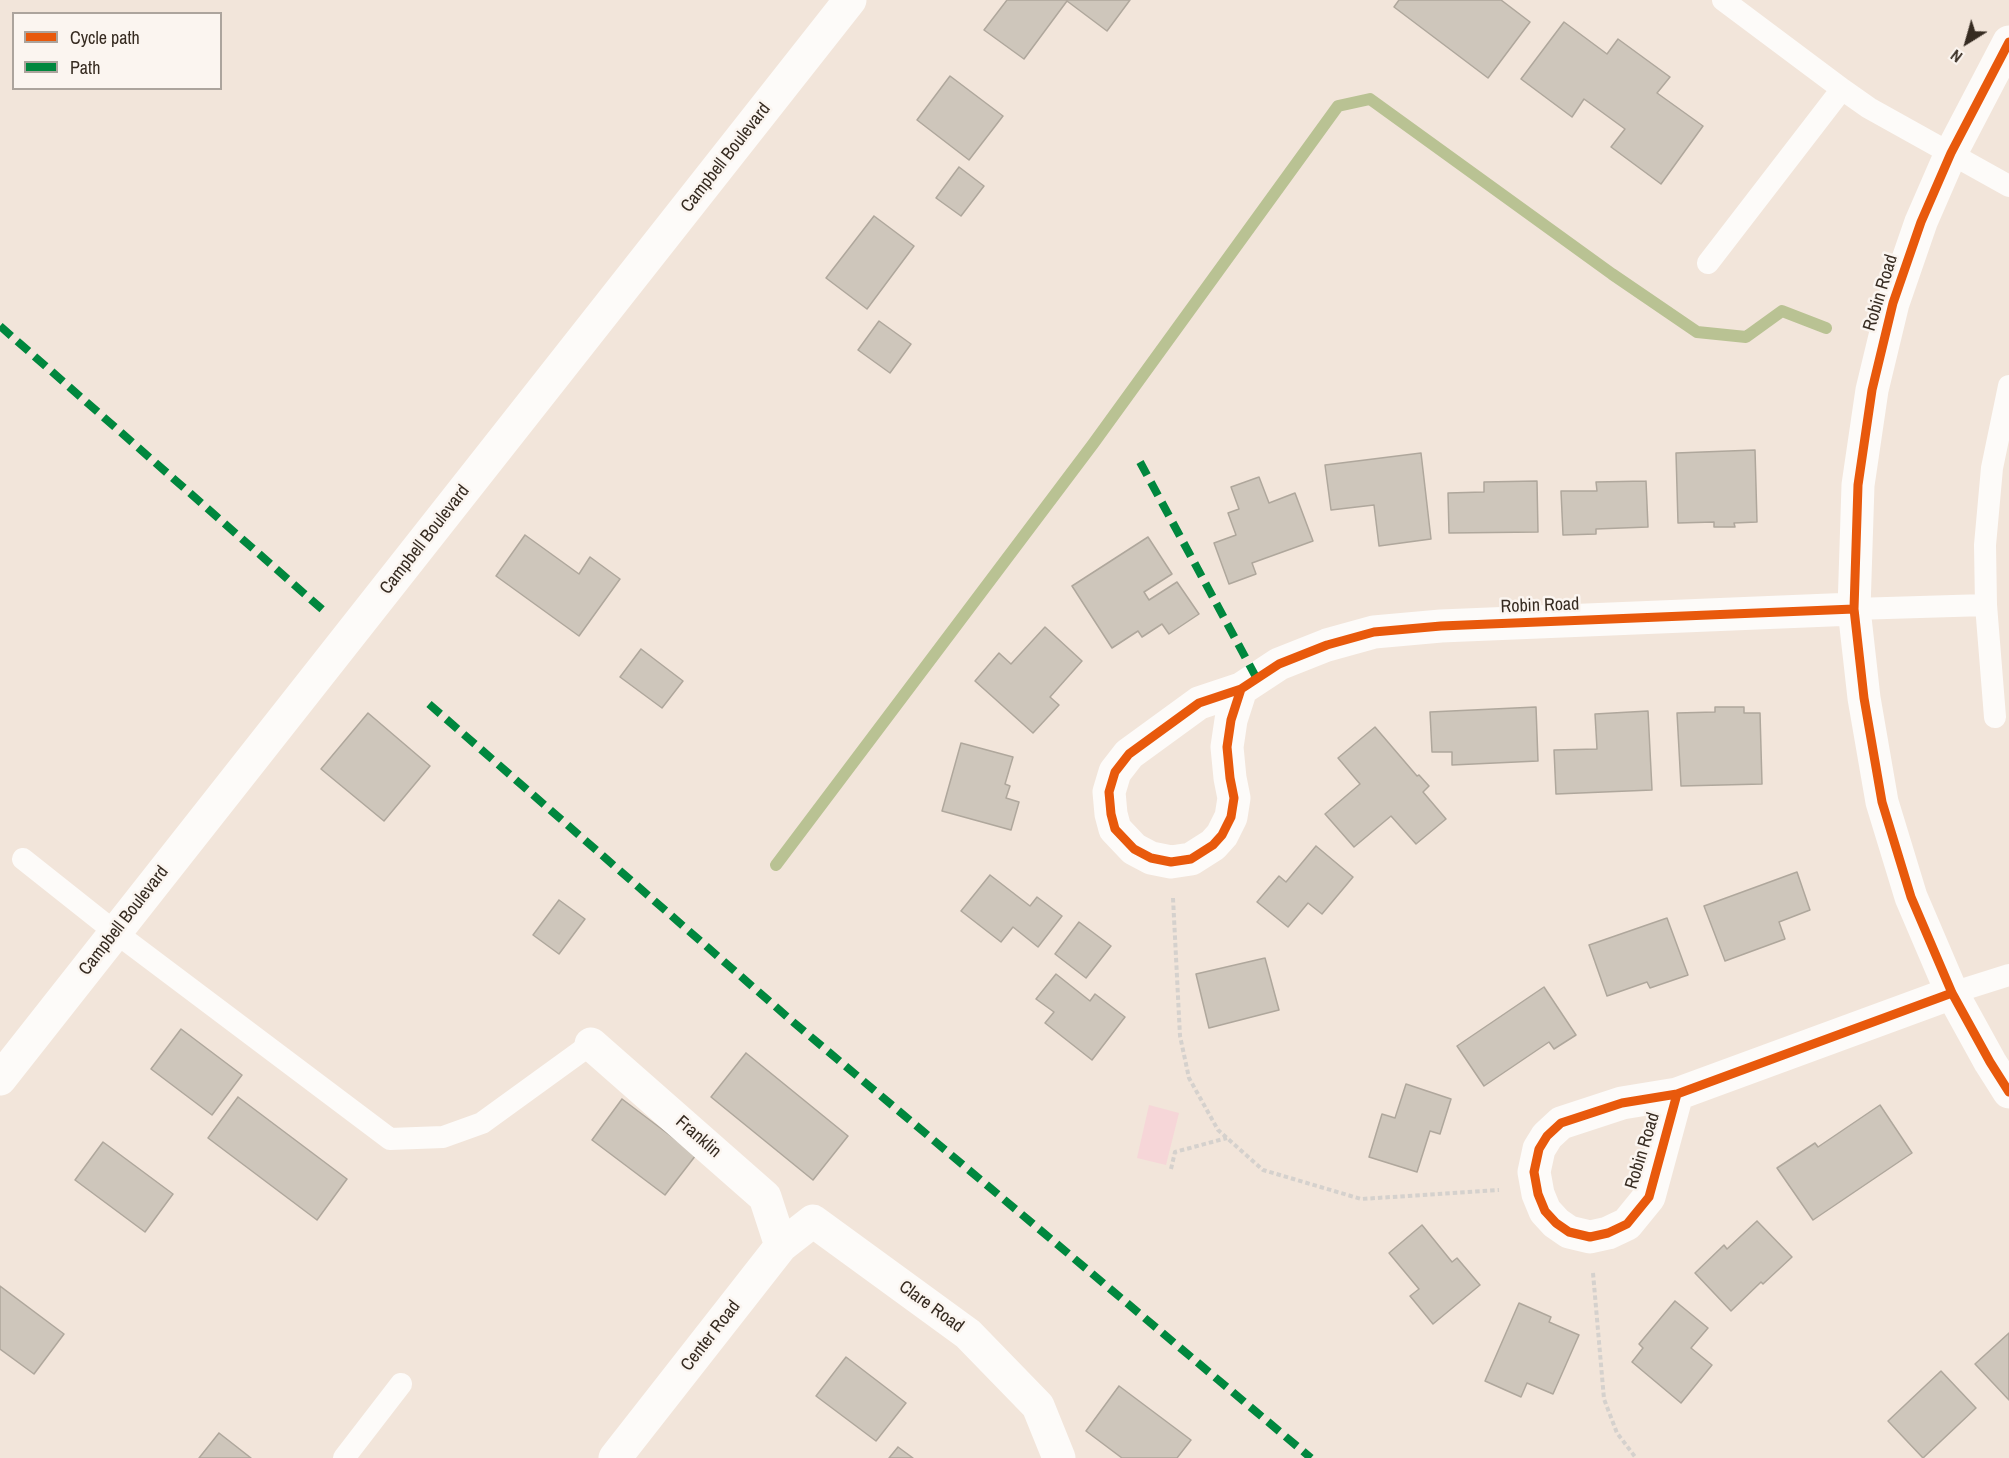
<!DOCTYPE html>
<html>
<head>
<meta charset="utf-8">
<style>
  body { margin:0 }
  #map { position:relative; width:2009px; height:1458px; overflow:hidden; background:#f2e5da; font-family:"Archivo Narrow",sans-serif }
  canvas { display:block }
  .legend { position:absolute; left:12px; top:12px; width:210px; height:78px; box-sizing:border-box; background:#fbf5f0; border:2px solid #aca49d; margin:0; padding:8px 10px; list-style:none; font-size:18px; color:#362b21 }
  .legend li { display:flex; align-items:center; gap:12px; height:30px }
  .legend b { width:30px; border:2px solid #aca49d }
  .north { position:absolute; left:1937px; top:12px; width:60px; height:60px; -webkit-text-stroke:4px #fbf5f0; paint-order:stroke; rotate:217deg; font-size:16px; font-weight:700; line-height:24px; text-align:center; color:#362b21 }
  .north::after { content:''; display:block; margin:auto; width:21px; height:27px; background:#362b21; clip-path:polygon(50% 0,100% 100%,50% 72%,0 100%) }
</style>
</head>
<body>
<div id="map">
<canvas width="2009" height="1458"></canvas>
<ul class="legend">
<li><b style="height:8px;background:#e8590c"></b>Cycle path</li>
<li><b style="height:8px;background:#00873e"></b>Path</li>
</ul>
<div class="north">N</div>
</div>
<script>
const ctx = document.querySelector('canvas').getContext('2d');
ctx.lineJoin = 'round';
function fillPath(path, color) { ctx.fillStyle = color; ctx.fill(path, 'evenodd'); }
const toPath = rows => new Path2D(rows.map(r => 'M' + r).join(''));
function strokePath(path, color, width, dash) { ctx.strokeStyle = color; ctx.lineWidth = width; ctx.lineCap = dash ? 'butt' : 'round'; ctx.setLineDash(dash || []); ctx.stroke(path); }
function drawText(font, color, halo, rows, align = 'center') {
  ctx.font = font + ' "Archivo Narrow",sans-serif'; ctx.lineWidth = 5; ctx.setLineDash([]); ctx.textBaseline = 'middle'; ctx.strokeStyle = halo; ctx.fillStyle = color; for (const [text, x, y, turn = 0] of rows) {
    ctx.save(); ctx.translate(x, y); ctx.rotate((+turn || 0) * Math.PI / 180); ctx.textAlign = isNaN(turn) ? turn : align; if (halo) ctx.strokeText(text, 0, 0); ctx.fillText(text, 0, 0); ctx.restore();
  }
}
const green = toPath([
  [1149,1105,1179,1113,1166,1165,1137,1158]
]);
const stream = toPath([
  [776,865,1093,444,1338,106,1370,99,1612,274,1697,332,1746,337,1782,311,1826,328]
]);
const building = toPath([
  [1007,0,1130,0,1107,31,1067,1,1024,59,984,30,1007,0],
  [1399,0,1501,0,1530,22,1488,78,1394,7,1399,0],
  [1564,22,1607,54,1618,39,1670,77,1657,93,1703,126,1661,184,1611,147,1625,129,1584,99,1572,117,1521,79,1564,22],
  [950,76,1003,116,969,160,917,120,950,76],
  [959,167,984,186,961,216,936,198,959,167],
  [874,216,914,246,867,309,826,278,874,216],
  [879,321,911,344,890,373,858,350,879,321],
  [1755,450,1757,522,1734,523,1735,527,1714,527,1714,522,1678,523,1676,453,1755,450],
  [1421,453,1431,539,1379,546,1374,505,1331,510,1325,465,1421,453],
  [1259,477,1269,503,1295,493,1313,541,1252,563,1256,574,1229,584,1214,543,1236,535,1228,513,1239,509,1231,487,1259,477],
  [1537,481,1538,532,1449,533,1448,493,1484,492,1484,482,1537,481],
  [1646,481,1648,527,1596,529,1596,534,1563,535,1561,491,1597,491,1596,482,1646,481],
  [525,535,579,574,590,557,620,579,579,636,496,576,525,535],
  [1148,537,1172,574,1144,592,1149,600,1177,582,1199,614,1169,634,1162,624,1142,637,1138,631,1112,648,1072,586,1148,537],
  [1045,627,1082,661,1050,697,1059,705,1033,733,975,681,999,653,1011,664,1045,627],
  [641,649,683,681,662,708,620,677,641,649],
  [1536,707,1538,761,1452,765,1452,752,1432,752,1430,712,1536,707],
  [1715,707,1744,707,1744,713,1760,713,1762,784,1681,786,1677,713,1715,712,1715,707],
  [1648,711,1652,790,1556,794,1554,750,1597,749,1595,714,1648,711],
  [368,713,430,766,384,821,321,769,368,713],
  [1375,727,1417,776,1419,775,1429,786,1423,792,1446,819,1416,844,1391,816,1354,847,1325,814,1360,784,1338,758,1375,727],
  [961,743,1013,757,1005,784,1010,786,1006,798,1019,802,1011,830,942,811,961,743],
  [1316,846,1353,877,1322,914,1308,903,1288,927,1257,902,1279,876,1286,882,1316,846],
  [1797,872,1810,910,1779,922,1785,939,1725,961,1704,906,1797,872],
  [990,875,1030,906,1037,897,1062,916,1038,947,1013,927,1001,942,961,911,990,875],
  [559,900,585,919,559,954,533,935,559,900],
  [1667,918,1688,975,1650,988,1647,982,1607,996,1589,945,1667,918],
  [1079,922,1111,946,1086,978,1055,954,1079,922],
  [1265,958,1279,1010,1209,1028,1196,974,1265,958],
  [1056,974,1090,1001,1095,994,1125,1017,1092,1060,1045,1023,1054,1012,1036,999,1056,974],
  [1544,987,1576,1035,1554,1049,1549,1042,1484,1086,1457,1046,1544,987],
  [181,1029,242,1075,212,1115,151,1069,181,1029],
  [746,1053,848,1136,813,1180,711,1097,746,1053],
  [1406,1084,1451,1099,1440,1134,1430,1131,1417,1172,1369,1157,1382,1114,1395,1118,1406,1084],
  [238,1097,347,1179,317,1220,208,1138,238,1097],
  [622,1099,696,1155,665,1195,592,1140,622,1099],
  [1880,1105,1912,1153,1813,1220,1777,1168,1815,1143,1818,1147,1880,1105],
  [103,1142,173,1194,145,1232,75,1180,103,1142],
  [1757,1221,1792,1257,1763,1284,1761,1282,1731,1311,1695,1273,1724,1245,1727,1249,1757,1221],
  [1422,1225,1452,1262,1457,1258,1480,1285,1433,1324,1410,1296,1419,1289,1389,1253,1422,1225],
  [0,1286,64,1334,34,1374,0,1349,0,1286],
  [1675,1301,1708,1328,1691,1348,1712,1365,1681,1403,1632,1362,1643,1348,1639,1344,1675,1301],
  [1519,1303,1551,1317,1549,1322,1579,1335,1553,1394,1527,1383,1521,1397,1485,1381,1519,1303],
  [2009,1333,2009,1400,1975,1364,2009,1333],
  [846,1357,906,1403,876,1441,816,1396,846,1357],
  [1941,1371,1976,1408,1923,1458,1888,1421,1941,1371],
  [1119,1386,1191,1440,1177,1458,1122,1458,1086,1431,1119,1386],
  [219,1433,251,1458,199,1458,219,1433],
  [898,1447,913,1458,889,1458,898,1447]
]);
const path = toPath([
  [1173,898,1180,1036,1189,1078,1218,1130,1263,1170,1361,1199,1499,1190],
  [1171,1169,1175,1152,1227,1138],
  [1593,1273,1604,1399,1617,1433,1636,1458]
]);
const lane = toPath([
  [1842,89,1869,108,2009,186],
  [1708,263,1842,89,1723,0],
  [1854,609,1986,605],
  [1995,717,1986,605,1985,545,1992,468,2009,386],
  [23,859,115,932,390,1139,443,1137,482,1123,591,1044],
  [1952,993,2009,975],
  [344,1458,401,1384]
]);
const street = toPath([
  [2009,42,1951,153,1921,222,1893,303,1872,390,1858,485,1854,609,1864,698,1882,802,1911,897,1952,993,1990,1062,2009,1092],
  [1241,689,1231,720,1227,747,1230,778,1234,798,1231,817,1222,835,1213,845,1191,859,1171,862,1151,858,1134,849,1115,829,1111,814,1109,792,1115,772,1129,754,1199,703,1241,689,1279,664,1327,645,1374,632,1441,626,1854,609],
  [591,1044,765,1197,781,1246],
  [1677,1094,1649,1197,1627,1224,1608,1233,1590,1237,1569,1232,1556,1223,1545,1211,1538,1194,1534,1172,1539,1149,1547,1136,1561,1123,1622,1103,1677,1094,1952,993],
  [615,1458,781,1246,813,1221,968,1334,1038,1406,1059,1458]
]);
const secondary = toPath([
  [0,1079,850,0]
]);
const quiet = toPath([
  [0,326,324,611],
  [1140,462,1257,679],
  [429,704,792,1021,1311,1458]
]);
const cycleway = toPath([
  [2009,42,1951,153,1921,222,1893,303,1872,390,1858,485,1854,609,1864,698,1882,802,1911,897,1952,993,1990,1062,2009,1092],
  [1241,689,1231,720,1227,747,1230,778,1234,798,1231,817,1222,835,1213,845,1191,859,1171,862,1151,858,1134,849,1115,829,1111,814,1109,792,1115,772,1129,754,1199,703,1241,689,1279,664,1327,645,1374,632,1441,626,1854,609],
  [1677,1094,1649,1197,1627,1224,1608,1233,1590,1237,1569,1232,1556,1223,1545,1211,1538,1194,1534,1172,1539,1149,1547,1136,1561,1123,1622,1103,1677,1094,1952,993]
]);
const streetNames = [
  ["Campbell Boulevard",726,158,-52],
  ["Robin Road",1881,293,-73],
  ["Campbell Boulevard",425,540,-52],
  ["Robin Road",1540,606,-2],
  ["Campbell Boulevard",124,921,-52],
  ["Franklin",698,1137,41],
  ["Robin Road",1643,1151,-73],
  ["Clare Road",931,1307,36],
  ["Center Road",711,1336,-52]
];
fillPath(green, '#f6d6d8');
strokePath(stream, '#b9c293', 12);
fillPath(building, '#cec6bb');
strokePath(building, '#afa79c', 1.5);
strokePath(path, '#d5d1cd', 4, [4.5, 3]);
strokePath(lane, '#fdfbf9', 22);
strokePath(street, '#fdfbf9', 33);
strokePath(secondary, '#fdfbf9', 33);
strokePath(quiet, '#00873e', 8, [15, 8]);
strokePath(cycleway, '#e8590c', 9);
drawText('18px', '#362b21', '#fbf5f0', streetNames);
</script>
</body>
</html>
